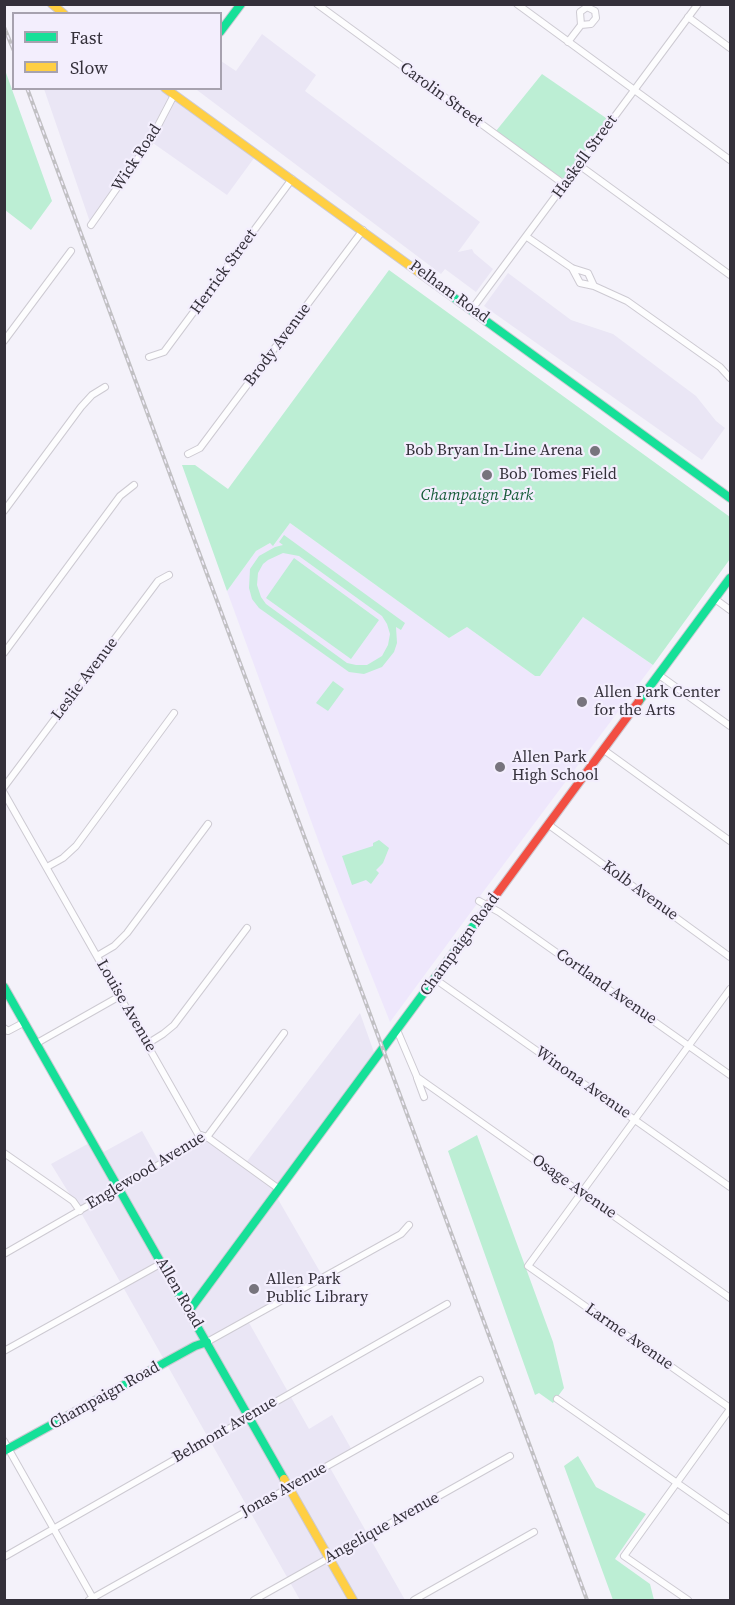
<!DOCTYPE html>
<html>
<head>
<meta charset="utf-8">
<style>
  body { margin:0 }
  #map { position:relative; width:735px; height:1605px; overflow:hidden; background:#f4f2fa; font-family:"Source Serif 4",serif }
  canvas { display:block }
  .frame { position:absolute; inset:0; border:6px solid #34303a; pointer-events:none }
  .legend { position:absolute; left:12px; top:12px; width:210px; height:78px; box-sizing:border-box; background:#f3eefd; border:2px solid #a7a2af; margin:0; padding:8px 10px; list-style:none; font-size:18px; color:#34303a }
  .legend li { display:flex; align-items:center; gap:12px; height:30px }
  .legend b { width:30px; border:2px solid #a7a2af }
</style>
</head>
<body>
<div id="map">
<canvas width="735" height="1605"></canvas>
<div class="frame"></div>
<ul class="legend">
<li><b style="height:8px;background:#16e098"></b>Fast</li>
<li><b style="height:8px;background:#ffcf43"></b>Slow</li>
</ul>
</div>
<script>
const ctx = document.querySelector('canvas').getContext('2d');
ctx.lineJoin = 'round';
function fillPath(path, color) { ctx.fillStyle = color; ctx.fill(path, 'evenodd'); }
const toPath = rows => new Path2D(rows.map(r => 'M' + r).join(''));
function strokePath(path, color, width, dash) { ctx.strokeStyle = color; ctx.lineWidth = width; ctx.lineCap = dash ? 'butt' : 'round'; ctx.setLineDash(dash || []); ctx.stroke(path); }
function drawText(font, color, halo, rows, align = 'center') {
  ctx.font = font + ' "Source Serif 4",serif'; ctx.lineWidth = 4.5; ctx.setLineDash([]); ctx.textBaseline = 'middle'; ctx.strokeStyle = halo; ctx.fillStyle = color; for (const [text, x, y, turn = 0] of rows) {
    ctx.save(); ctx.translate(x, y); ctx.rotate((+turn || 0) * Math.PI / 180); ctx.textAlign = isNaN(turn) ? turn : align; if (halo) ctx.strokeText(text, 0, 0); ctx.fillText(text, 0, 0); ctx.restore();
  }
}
const commercial = toPath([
  [262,34,316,75,305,91,480,222,458,252,472,249,474,253,493,269,476,292,445,269,441,274,197,90,199,89,220,88,221,61,236,71],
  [44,89,165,89,257,154,227,195,150,141,91,225],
  [508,273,571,320,613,334,696,396,716,421,725,428,702,460,484,306],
  [360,1013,376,1058,275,1194,323,1277,248,1321,309,1429,332,1415,353,1452,329,1466,405,1600,300,1600,80,1211,51,1164,93,1141,100,1154,142,1131,160,1163,207,1137,245,1164]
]);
const built = toPath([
  [290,523,449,638,467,627,535,676,540,676,583,617,653,665,480,896,482,897,390,1022,325,859,227,591,256,551,270,543,274,545]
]);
const green = toPath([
  [5,70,52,201,31,230,5,210],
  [542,74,606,118,607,121,567,177,563,178,559,177,496,131],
  [389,270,730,517,730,559,653,665,583,617,540,676,535,676,467,627,449,638,290,523,273,546,270,543,256,551,227,591,182,465,195,465,228,489],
  [284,535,405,623,401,630,396,627,397,643,394,652,382,667,364,674,349,672,259,608,252,599,249,588,250,569,259,556,275,547,283,545,279,542],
  [283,553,299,556,382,616,387,624,390,634,388,645,382,656,367,665,356,665,347,663,266,604,261,597,257,585,258,573,263,564,268,560],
  [294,558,379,620,351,659,266,598],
  [333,681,344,689,328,711,316,703],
  [379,840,389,848,383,863,376,870,379,873,371,884,366,880,352,885,342,856,373,846,373,843],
  [477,1135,553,1342,564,1388,553,1403,539,1393,535,1395,448,1151],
  [578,1456,596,1487,646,1514,615,1559,650,1584,654,1600,613,1600,564,1466]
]);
const street = toPath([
  [317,4,565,185],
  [517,4,730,160],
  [587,7,595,11,596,18,591,24,581,25,580,12,587,7],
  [688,17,730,48],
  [568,42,581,25],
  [579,165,730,275],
  [91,225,150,141,174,95],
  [527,237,572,268,588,273,594,286],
  [572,268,580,283,594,286,627,301,720,367,730,378],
  [472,309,698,4],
  [4,341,71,251],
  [149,357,164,352,292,179],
  [188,454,200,448,363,230],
  [4,511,81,407,92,395,105,387],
  [715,599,730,610],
  [4,653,120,496,134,485],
  [659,675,730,726],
  [604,750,730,841],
  [4,787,158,581,169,575],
  [4,793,198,1134,207,1137,279,1189],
  [549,825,730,957],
  [47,867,63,858,76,846,174,713],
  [479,901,499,912,730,1075],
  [97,956,114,946,127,933,208,824],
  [435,979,730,1187],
  [730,989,528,1266,730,1408],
  [4,1028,8,1031,25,1022],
  [397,1030,417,1077,730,1298],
  [37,1043,120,996],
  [147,1044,163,1034,174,1025,247,928],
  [417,1078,424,1097],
  [4,1153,73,1201,80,1211],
  [4,1254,207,1137,284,1033],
  [207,1342,401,1234,409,1225],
  [4,1351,162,1263],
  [557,1399,730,1520],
  [4,1441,94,1600],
  [4,1557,447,1304],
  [89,1600,480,1380],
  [254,1600,510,1456],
  [414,1600,534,1532],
  [688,1600,624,1556,730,1409]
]);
const fast = toPath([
  [220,32,241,4],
  [435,284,730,498],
  [639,701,730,578],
  [4,987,284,1479],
  [189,1311,488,906],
  [4,1451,195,1346,207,1342]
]);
const slow = toPath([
  [52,4,64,14],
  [165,88,435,284],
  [284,1479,353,1600]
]);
const jam = toPath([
  [488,906,639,701]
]);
const rail = toPath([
  [4,27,14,51],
  [27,88,587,1600]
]);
const markers = [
  [595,451,6,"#77747d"],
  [487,475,6,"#77747d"],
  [582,702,6,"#77747d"],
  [500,767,6,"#77747d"],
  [254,1289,6,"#77747d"]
];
const streetNames = [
  ["Carolin Street",441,95,36],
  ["Haskell Street",585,157,-54],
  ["Wick Road",137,158,-57],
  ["Herrick Street",224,272,-54],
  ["Pelham Road",449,292,36],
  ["Brody Avenue",278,345,-53],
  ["Leslie Avenue",85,679,-53],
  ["Kolb Avenue",640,891,36],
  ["Champaign Road",460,945,-54],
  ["Cortland Avenue",606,987,35],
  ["Louise Avenue",126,1006,60],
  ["Winona Avenue",583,1083,35],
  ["Englewood Avenue",146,1171,-31],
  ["Osage Avenue",574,1187,35],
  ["Allen Road",179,1293,60],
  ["Larme Avenue",629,1337,35],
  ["Champaign Road",105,1396,-29],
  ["Belmont Avenue",225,1430,-30],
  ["Jonas Avenue",284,1490,-29],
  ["Angelique Avenue",382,1528,-29]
];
const poiNames = [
  ["Bob Bryan In-Line Arena",583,451,"right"],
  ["Bob Tomes Field",499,475],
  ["Allen Park Center",594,693],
  ["for the Arts",594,711],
  ["Allen Park",512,758],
  ["High School",512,776],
  ["Allen Park",266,1280],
  ["Public Library",266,1298]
];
const parkNames = [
  ["Champaign Park",477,496]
];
fillPath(commercial, '#eae6f5');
fillPath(built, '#eee7fc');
fillPath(green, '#bceed4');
strokePath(street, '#cdcad2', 8);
strokePath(fast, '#cdcad2', 10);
strokePath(slow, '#cdcad2', 10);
strokePath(jam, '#cdcad2', 10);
strokePath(street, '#fdfdfe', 6);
strokePath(fast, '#16e098', 8);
strokePath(slow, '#ffcf43', 8);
strokePath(jam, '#f24e42', 8);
strokePath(rail, '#c1c0c3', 4);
strokePath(rail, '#f3eefd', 1.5, [4.5]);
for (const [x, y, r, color] of markers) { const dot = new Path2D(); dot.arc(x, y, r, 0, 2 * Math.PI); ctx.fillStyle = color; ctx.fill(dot); strokePath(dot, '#f3eefd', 2); }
drawText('16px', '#34303a', '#f3eefd', streetNames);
drawText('16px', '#34303a', '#f3eefd', poiNames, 'left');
drawText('italic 16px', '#165c39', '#f3eefd', parkNames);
</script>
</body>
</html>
